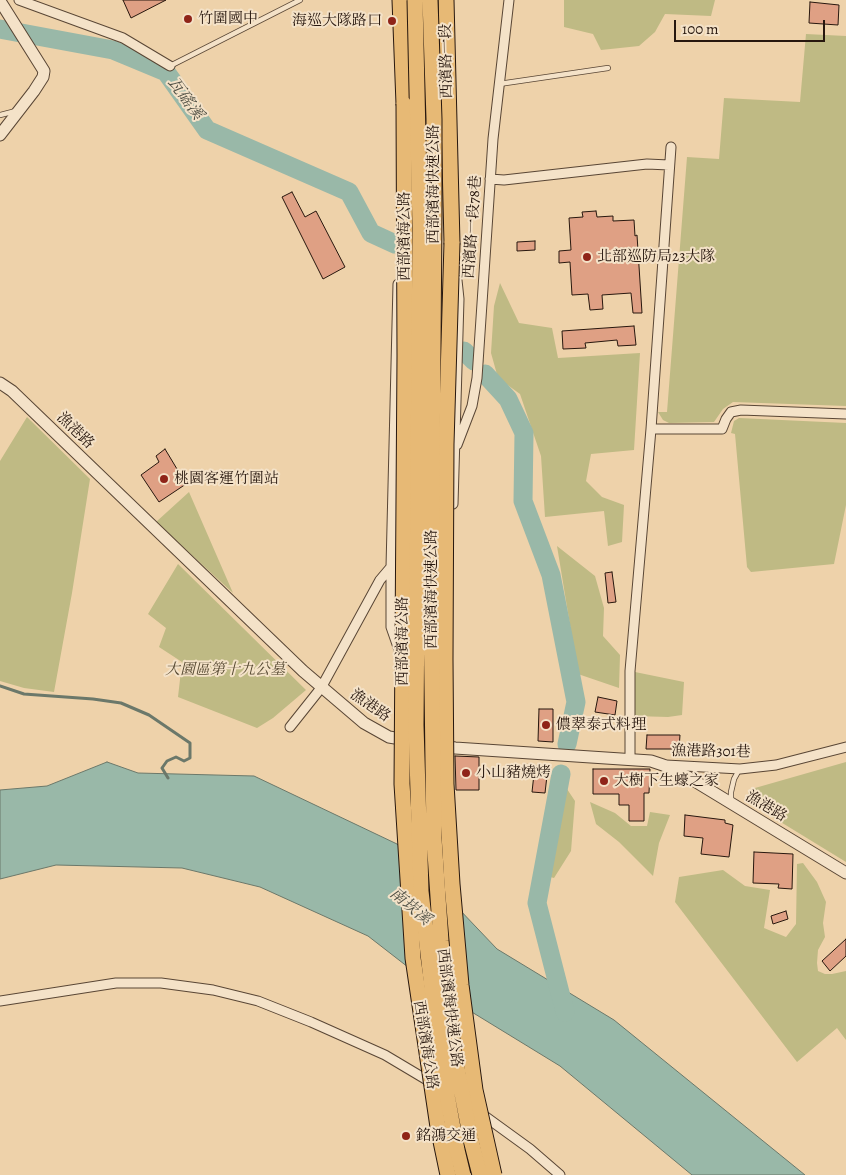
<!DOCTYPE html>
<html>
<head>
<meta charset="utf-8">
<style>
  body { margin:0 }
  #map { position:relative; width:846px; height:1175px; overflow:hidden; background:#eed2aa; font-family:Alegreya,serif }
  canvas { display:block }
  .scale { position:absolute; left:674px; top:20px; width:151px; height:22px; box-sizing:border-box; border:2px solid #27170e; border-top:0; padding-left:6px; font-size:15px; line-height:18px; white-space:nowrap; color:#27170e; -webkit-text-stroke:4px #f4e2c8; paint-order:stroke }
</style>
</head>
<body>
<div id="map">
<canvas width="846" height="1175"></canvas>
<div class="scale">100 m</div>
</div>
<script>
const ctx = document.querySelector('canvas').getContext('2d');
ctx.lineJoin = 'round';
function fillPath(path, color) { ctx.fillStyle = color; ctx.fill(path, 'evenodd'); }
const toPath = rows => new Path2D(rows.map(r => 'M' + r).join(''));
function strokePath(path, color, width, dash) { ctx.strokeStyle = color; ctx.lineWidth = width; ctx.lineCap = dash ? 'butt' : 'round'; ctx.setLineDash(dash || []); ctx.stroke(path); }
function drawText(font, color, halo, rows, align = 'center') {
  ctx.font = font + ' Alegreya,"Noto Serif TC",serif'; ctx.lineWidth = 4; ctx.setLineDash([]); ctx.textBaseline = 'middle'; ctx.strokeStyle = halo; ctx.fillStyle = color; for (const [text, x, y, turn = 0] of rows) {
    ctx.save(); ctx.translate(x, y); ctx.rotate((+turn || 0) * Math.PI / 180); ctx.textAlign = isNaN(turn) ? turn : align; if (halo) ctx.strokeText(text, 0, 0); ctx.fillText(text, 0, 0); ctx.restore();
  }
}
const green = toPath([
  [564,0,715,0,711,16,665,14,655,32,639,46,601,50,593,34,564,27],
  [806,34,846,36,846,406,733,402,723,409,714,422,669,423,663,420,658,412,667,412,687,157,719,159,724,98,800,102],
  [500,283,519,323,552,328,558,358,640,353,634,450,591,454,586,481,602,497,624,505,622,542,608,546,604,511,545,517,541,456,520,394,498,378,491,353,494,306],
  [27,417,90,479,72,593,54,692,24,688,0,681,0,461],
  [739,418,846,423,846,505,834,564,751,572,747,567,735,434,731,433,734,421],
  [189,492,233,593,156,522],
  [557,546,595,576,604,608,603,636,620,655,619,688,578,674],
  [178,564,306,690,273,718,257,728,178,697,182,662,159,647,166,628,148,614],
  [635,672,684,682,682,715,668,717,634,716],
  [846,762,846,862,748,802,748,790],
  [565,786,575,801,571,851,554,878,546,876],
  [590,802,615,813,631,826,647,826,650,812,670,815,659,843,653,876,619,842,596,824],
  [803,863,817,882,826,902,823,923,825,937,818,950,817,963,818,971,825,974,832,974,846,971,846,1040,837,1028,797,1062,675,902,679,877,723,870,745,886,770,890,764,928,786,937,796,924,797,864]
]);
const water = toPath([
  [107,762,138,773,254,776,397,844,497,949,614,1020,805,1175,692,1175,560,1066,444,995,368,936,260,887,182,868,56,865,0,879,0,790,47,786,107,762]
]);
const stream = toPath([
  [0,686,24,694,93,699,121,703,149,715,190,743,190,758,184,761,176,757,167,761,162,768,168,778]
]);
const river = toPath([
  [0,29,113,50,166,72,207,130,349,192,371,233,395,244],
  [464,351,474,361],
  [485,374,508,399,524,433,523,501,551,575,576,702,567,744],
  [561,774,537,903,565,1012]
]);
const building = toPath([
  [123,0,166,0,131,18,123,0],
  [810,2,839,5,838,25,809,23,810,2],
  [292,192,305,217,316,211,345,267,323,279,282,197,292,192],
  [596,211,597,217,613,216,613,221,634,220,635,236,637,235,642,313,633,313,631,293,602,295,603,309,590,310,588,294,572,295,570,262,559,263,559,251,571,250,569,218,583,217,582,212,596,211],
  [535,241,535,250,517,251,517,242,535,241],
  [634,326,636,345,618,346,617,340,585,343,586,348,563,349,562,331,634,326],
  [165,449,186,484,159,502,141,475,159,462,156,456,165,449],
  [612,572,616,602,608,603,605,573,612,572],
  [598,697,617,701,615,715,595,712,598,697],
  [539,709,553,709,553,742,538,741,539,709],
  [647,735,680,735,679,749,646,749,647,735],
  [455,756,479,757,479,790,456,790,455,756],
  [524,764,548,767,545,793,532,792,534,774,523,773,524,764],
  [593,769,650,769,649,793,644,793,644,821,629,821,629,805,619,805,619,794,593,794,593,769],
  [685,815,725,820,725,823,733,825,729,857,701,854,703,838,684,836,685,815],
  [754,852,793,854,792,889,778,888,779,884,753,883,754,852],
  [786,911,788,919,773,924,771,916,786,911],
  [846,939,846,956,830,971,822,961,846,939]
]);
const service = toPath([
  [170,66,300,0],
  [499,84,608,68],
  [0,115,16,111],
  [731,800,731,792,734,779,739,770]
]);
const minor = toPath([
  [19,0,123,38,170,66],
  [490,179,504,180,647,164,669,165],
  [398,284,391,567,391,627,399,650],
  [651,429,722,429,726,419,731,412,741,410,846,414],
  [457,445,472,406,477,378,493,139,509,0],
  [453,504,459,299,457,280],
  [290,727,321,688,380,580,391,567],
  [630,758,630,671,651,429,671,147],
  [666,765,740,769,776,765,846,747],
  [0,1001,116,983,161,983,213,990,258,1001,311,1022,385,1055,432,1083],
  [479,1112,530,1149,560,1175]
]);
const tertiary = toPath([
  [0,1,44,71,43,77,34,91,0,135],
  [0,383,12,391,303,671,364,723,389,737,455,748,651,761,663,765,688,777,846,873]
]);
const primary = toPath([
  [400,0,404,104],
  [446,0,452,243]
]);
const primaryBridge = toPath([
  [404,104,405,356,402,784,413,958,438,1127,448,1175],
  [452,243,446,444,445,659,446,784,452,884,461,985,475,1090,494,1175]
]);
const trunkBridge = toPath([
  [415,0,420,227,416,725,421,891,439,1051,457,1150,463,1175],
  [430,0,434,119,434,216,431,611,434,838,441,941,453,1047,471,1140,480,1175]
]);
const markers = [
  [188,19,5,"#8f2418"],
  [392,21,5,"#8f2418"],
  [587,257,5,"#8f2418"],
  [164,479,5,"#8f2418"],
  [546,725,5,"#8f2418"],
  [466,773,5,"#8f2418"],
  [604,781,5,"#8f2418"],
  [406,1136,5,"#8f2418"]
];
const poiNames = [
  ["竹圍國中",198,19],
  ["海巡大隊路口",382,21,"right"],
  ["北部巡防局23大隊",597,257],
  ["桃園客運竹圍站",174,479],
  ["儂翠泰式料理",556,725],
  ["小山豬燒烤",476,773],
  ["大樹下生蠔之家",614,781],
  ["銘鴻交通",416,1136]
];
const streetNames = [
  ["西濱路一段",447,61,-91],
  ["西部濱海快速公路",434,184,-90],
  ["西濱路一段78巷",473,227,-86],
  ["西部濱海公路",405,236,-90],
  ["漁港路",75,431,44],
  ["西部濱海快速公路",432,589,-90],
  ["西部濱海公路",403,641,-90],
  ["漁港路",370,706,35],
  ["漁港路301巷",711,752,1],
  ["漁港路",766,807,31],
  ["西部濱海快速公路",449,1008,83],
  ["西部濱海公路",425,1045,81]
];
const parkNames = [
  ["大園區第十九公墓",225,670]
];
const waterNames = [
  ["瓦磘溪",185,99,54],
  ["南崁溪",410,907,40]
];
fillPath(green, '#bfba84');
fillPath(water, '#99b8a8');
strokePath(water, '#6b786a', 1);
strokePath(stream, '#6b786a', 3);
strokePath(river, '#99b8a8', 19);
fillPath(building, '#dfa084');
strokePath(building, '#27170e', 1);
strokePath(service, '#594635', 6);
strokePath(minor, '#594635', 11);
strokePath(tertiary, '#594635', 13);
strokePath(primary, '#27170e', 17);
strokePath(service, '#f4e2c8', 4.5);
strokePath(minor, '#f4e2c8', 9);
strokePath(tertiary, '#f4e2c8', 11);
strokePath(primary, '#e7b975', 15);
strokePath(primaryBridge, '#27170e', 17, []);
strokePath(trunkBridge, '#27170e', 17, []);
strokePath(primaryBridge, '#e7b975', 15);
strokePath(trunkBridge, '#e7b975', 15);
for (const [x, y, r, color] of markers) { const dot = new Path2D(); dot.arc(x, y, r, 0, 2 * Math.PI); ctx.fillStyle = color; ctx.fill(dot); strokePath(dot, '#f4e2c8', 2); }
drawText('15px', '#27170e', '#f4e2c8', poiNames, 'left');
drawText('15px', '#27170e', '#f4e2c8', streetNames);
drawText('italic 15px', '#554831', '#f4e2c8', parkNames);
drawText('italic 16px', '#4f4f44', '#f4e2c8', waterNames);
</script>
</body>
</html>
